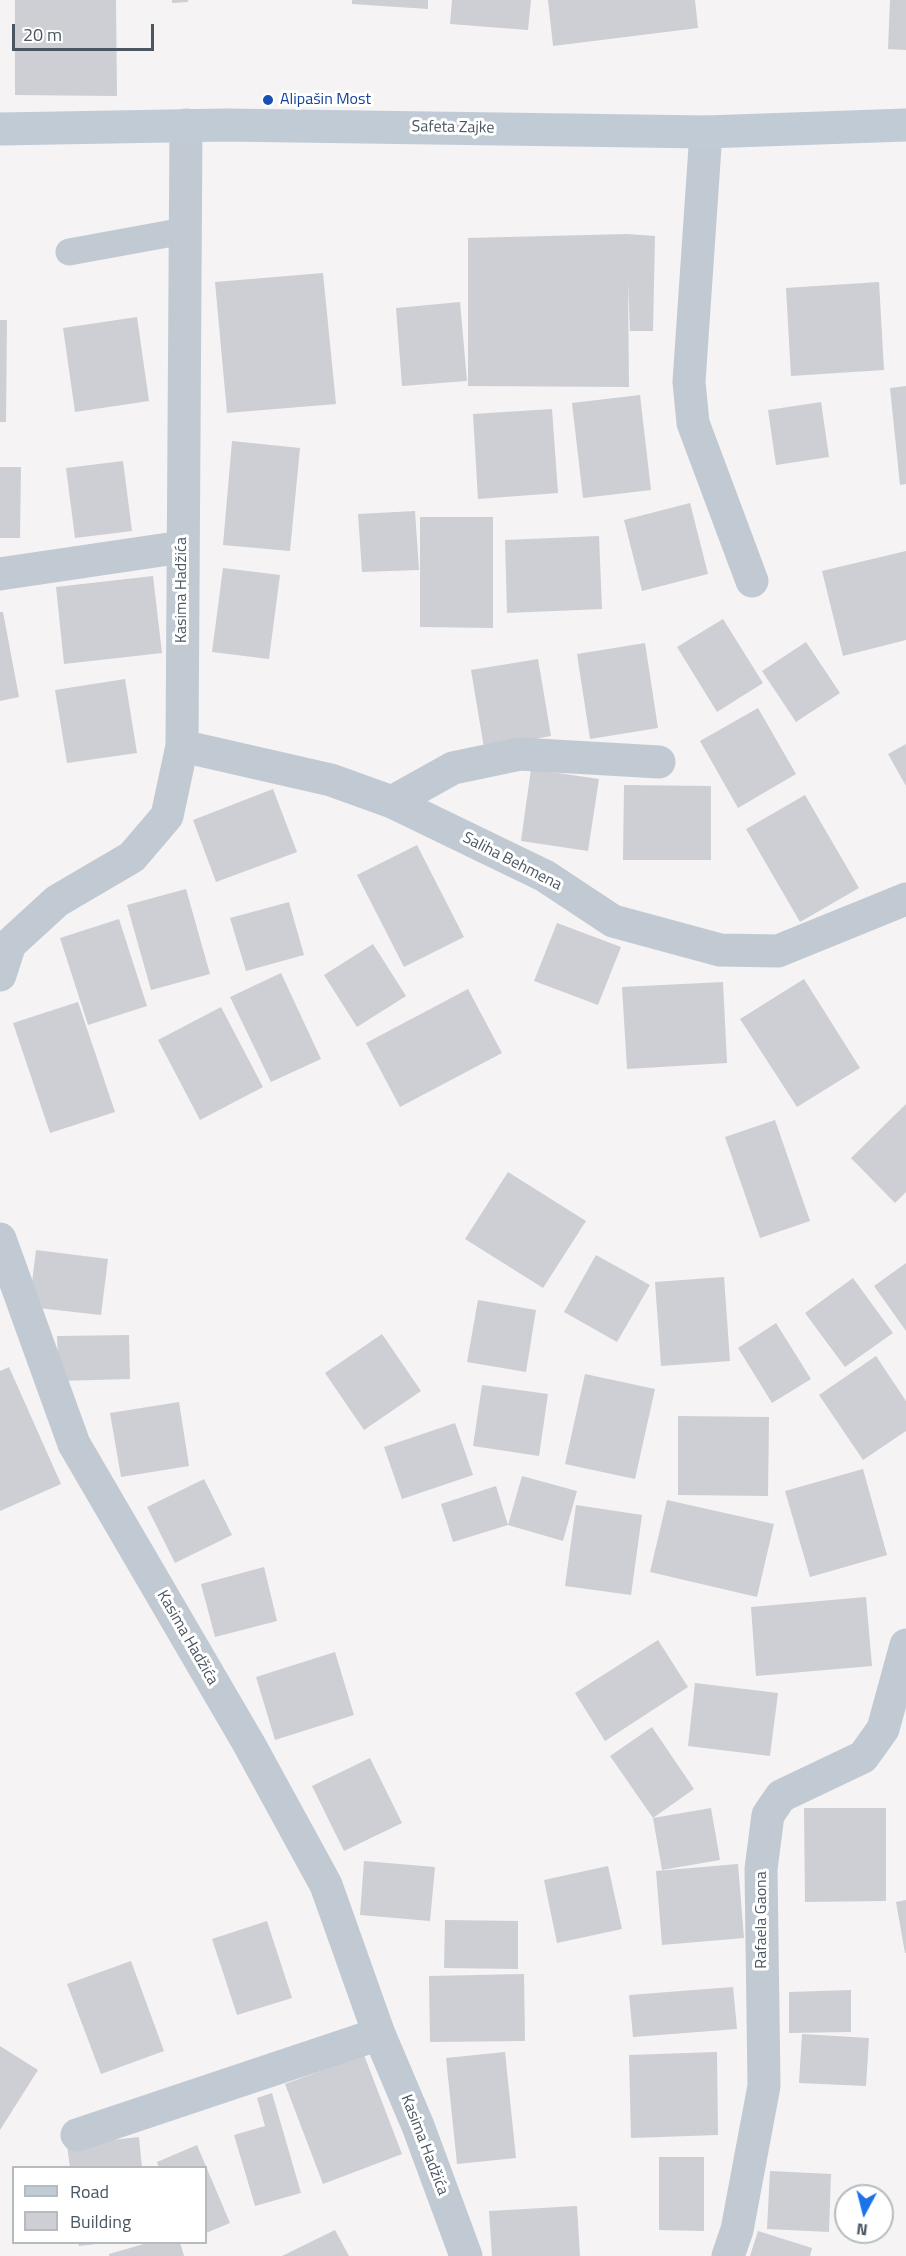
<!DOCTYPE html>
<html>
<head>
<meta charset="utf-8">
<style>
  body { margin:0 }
  #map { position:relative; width:906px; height:2256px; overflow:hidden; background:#f5f3f3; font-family:"Titillium Web",sans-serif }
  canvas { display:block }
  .legend { position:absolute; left:12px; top:2166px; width:195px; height:78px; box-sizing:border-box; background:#fff; border:2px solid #b7bbc0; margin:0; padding:8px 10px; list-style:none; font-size:18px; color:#4a5661 }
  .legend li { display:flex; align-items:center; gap:12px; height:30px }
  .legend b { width:30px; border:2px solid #b7bbc0 }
  .north { position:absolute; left:834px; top:2184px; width:60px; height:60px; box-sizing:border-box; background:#fff; border:2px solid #b7bbc0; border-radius:50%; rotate:187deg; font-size:16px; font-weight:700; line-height:24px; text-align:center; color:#4a5661 }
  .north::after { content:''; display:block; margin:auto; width:21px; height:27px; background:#1a73e8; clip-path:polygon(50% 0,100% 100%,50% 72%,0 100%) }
  .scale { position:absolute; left:12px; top:24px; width:142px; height:27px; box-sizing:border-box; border:3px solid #4a5661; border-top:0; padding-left:8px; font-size:18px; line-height:21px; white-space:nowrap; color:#4a5661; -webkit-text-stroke:4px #fff; paint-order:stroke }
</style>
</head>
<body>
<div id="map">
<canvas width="906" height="2256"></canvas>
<ul class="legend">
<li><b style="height:8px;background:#c1cbd6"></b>Road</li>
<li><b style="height:16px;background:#cdcfd5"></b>Building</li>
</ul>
<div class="north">N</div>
<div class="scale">20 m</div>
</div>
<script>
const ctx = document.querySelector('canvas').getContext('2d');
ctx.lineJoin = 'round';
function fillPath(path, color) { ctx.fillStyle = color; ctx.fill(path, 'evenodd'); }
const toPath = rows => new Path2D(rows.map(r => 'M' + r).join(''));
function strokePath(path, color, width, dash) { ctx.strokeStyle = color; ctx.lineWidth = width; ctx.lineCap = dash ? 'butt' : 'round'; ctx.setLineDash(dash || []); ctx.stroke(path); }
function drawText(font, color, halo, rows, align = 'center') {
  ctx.font = font + ' "Titillium Web",sans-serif'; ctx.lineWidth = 6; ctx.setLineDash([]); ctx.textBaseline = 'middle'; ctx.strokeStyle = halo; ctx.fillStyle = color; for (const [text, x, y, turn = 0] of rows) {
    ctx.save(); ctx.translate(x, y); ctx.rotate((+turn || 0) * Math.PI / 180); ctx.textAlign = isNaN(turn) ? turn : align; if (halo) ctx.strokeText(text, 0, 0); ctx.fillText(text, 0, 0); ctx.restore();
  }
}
const building = toPath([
  [15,0,116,0,117,96,15,95],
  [172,0,188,0,188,2,172,3],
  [352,0,428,0,428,9,352,4],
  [452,0,531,0,528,30,450,24],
  [548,0,695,0,698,28,553,46],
  [890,0,906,0,906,50,888,49],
  [627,234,655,236,653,331,630,331,628,282,629,387,468,386,468,238],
  [323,273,336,404,227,413,215,282],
  [879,282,884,370,791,376,786,288],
  [460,302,467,381,402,386,396,308],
  [137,317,149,401,75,412,63,328],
  [0,320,7,320,6,422,0,422],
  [906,386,906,484,900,485,890,388],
  [640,395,651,490,583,498,572,403],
  [821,402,829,457,776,465,768,410],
  [552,409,558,493,478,499,473,414],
  [232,441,300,448,290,551,223,545],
  [123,461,132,531,75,538,66,468],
  [0,467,21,467,20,538,0,538],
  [690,503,708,574,642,591,624,520],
  [415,511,419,570,362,572,358,514],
  [420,517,493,517,493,628,420,627],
  [599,536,602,609,507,613,505,540],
  [906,551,906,640,843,656,822,571],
  [223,568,280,575,269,659,212,652],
  [153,576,162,653,64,664,56,587],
  [0,612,3,612,19,697,0,701],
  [723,619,763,683,717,712,677,647],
  [806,642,840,693,796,722,762,671],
  [645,643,658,728,590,739,577,654],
  [538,659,551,736,484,748,471,670],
  [125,679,137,753,67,763,55,690],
  [758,708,796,774,738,808,700,741],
  [906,744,906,786,888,754],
  [531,769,599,779,588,851,521,841],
  [624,785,711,786,711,860,623,860],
  [273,789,297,852,216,882,193,820],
  [805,795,859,888,800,922,746,829],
  [417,845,464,937,404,967,357,875],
  [186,889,210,974,151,990,127,905],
  [289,902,304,955,246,971,230,918],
  [119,919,147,1006,88,1025,60,938],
  [557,923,621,947,598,1005,534,981],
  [373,944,406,996,357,1027,324,975],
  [281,973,321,1059,271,1082,230,997],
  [804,979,860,1068,797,1107,740,1019],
  [723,982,727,1063,627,1069,622,987],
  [468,989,502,1053,400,1107,366,1043],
  [78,1002,115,1112,50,1133,13,1023],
  [221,1007,263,1087,200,1120,158,1040],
  [906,1104,906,1192,895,1203,851,1158],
  [775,1120,810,1221,760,1238,725,1137],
  [508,1172,586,1221,543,1288,465,1239],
  [36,1250,108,1259,101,1315,29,1307],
  [596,1255,650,1285,617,1342,564,1312],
  [906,1263,906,1331,874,1286],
  [724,1277,730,1361,661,1366,655,1282],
  [853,1278,893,1333,845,1367,805,1313],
  [478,1300,536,1310,526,1372,467,1362],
  [776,1323,811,1379,772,1403,738,1348],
  [382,1334,421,1391,364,1430,325,1373],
  [129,1335,130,1379,59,1381,57,1336],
  [876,1356,906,1401,906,1431,863,1460,819,1395],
  [9,1367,61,1484,0,1511,0,1371],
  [585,1374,655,1389,635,1479,565,1464],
  [482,1385,548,1394,539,1456,473,1446],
  [179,1402,189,1466,121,1477,110,1413],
  [678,1416,769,1417,768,1496,678,1495],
  [455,1423,473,1475,402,1499,384,1447],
  [863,1469,887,1555,810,1577,785,1491],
  [522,1476,577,1491,563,1541,508,1525,453,1542,441,1504,496,1486,508,1525],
  [204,1479,232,1535,175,1563,147,1507],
  [667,1500,774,1524,757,1597,650,1572],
  [576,1505,642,1515,631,1595,565,1586],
  [264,1567,277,1621,215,1637,201,1584],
  [866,1597,872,1666,756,1676,751,1607],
  [658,1640,688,1687,605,1741,575,1693],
  [335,1652,354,1715,275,1740,256,1677],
  [695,1683,778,1693,770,1756,688,1746],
  [652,1727,694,1789,653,1818,711,1808,720,1860,662,1870,653,1818,610,1756],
  [370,1758,402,1823,344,1851,312,1786],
  [804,1808,886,1808,886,1901,805,1902],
  [364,1861,435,1867,430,1921,360,1915],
  [738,1864,744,1938,662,1945,656,1871],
  [608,1866,622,1929,557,1943,544,1880],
  [906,1900,906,1953,905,1953,896,1902],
  [445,1920,518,1921,518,1969,444,1968],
  [267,1921,292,1998,237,2015,212,1939],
  [131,1961,164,2051,101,2074,67,1984],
  [524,1974,525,2041,430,2042,429,1976],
  [733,1987,737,2029,633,2037,629,1995],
  [851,1990,851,2032,789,2033,789,1992],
  [802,2034,869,2038,866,2086,799,2083],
  [0,2046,38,2070,0,2130],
  [505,2052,516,2158,457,2164,446,2058],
  [717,2052,718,2135,631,2138,629,2055],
  [364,2055,402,2154,323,2184,285,2084],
  [272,2093,301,2193,255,2206,234,2135,265,2126,257,2098],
  [139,2137,142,2168,70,2168,67,2145],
  [197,2145,230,2223,206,2233,206,2168,159,2168,157,2162],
  [659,2157,704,2157,704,2231,659,2230],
  [770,2171,831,2174,829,2232,767,2229],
  [577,2206,580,2256,492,2256,489,2211],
  [335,2230,349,2256,282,2256],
  [758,2231,812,2248,810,2256,750,2256],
  [78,2242,97,2242,97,2244,79,2246],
  [151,2242,180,2242,184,2256,109,2256,109,2254]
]);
const lane = toPath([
  [69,252,184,231]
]);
const street = toPath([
  [706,132,689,382,693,423,752,581],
  [0,574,182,547],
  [182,746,331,780,392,802,545,876,613,921,720,950,778,951,906,899],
  [392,802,453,768,520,754,659,762],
  [0,975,10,944,57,901,132,857,167,816,182,746,186,125],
  [0,1239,74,1444,249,1744,326,1885,379,2034,418,2126,466,2256],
  [77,2135,379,2034],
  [728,2256,737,2230,764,2086,761,1869,768,1815,781,1796,863,1757,883,1729,906,1645]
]);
const secondary = toPath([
  [0,129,226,125,706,132,906,125]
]);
const markers = [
  [268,100,6,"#1a4fb4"]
];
const transitNames = [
  ["Alipašin Most",280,100]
];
const streetNames = [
  ["Safeta Zajke",453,128,1],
  ["Kasima Hadžića",182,590,-90],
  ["Saliha Behmena",512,862,27],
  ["Kasima Hadžića",187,1638,60],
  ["Rafaela Gaona",762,1920,-90],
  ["Kasima Hadžića",424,2145,69]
];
fillPath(building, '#cdcfd5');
strokePath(lane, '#c1cad2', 27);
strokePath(street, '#c1cad2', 33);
strokePath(secondary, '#c1cbd6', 33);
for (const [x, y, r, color] of markers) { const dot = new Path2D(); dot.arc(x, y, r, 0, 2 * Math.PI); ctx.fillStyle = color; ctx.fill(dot); strokePath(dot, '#fff', 2); }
drawText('16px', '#164399', '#fff', transitNames, 'left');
drawText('16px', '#4a5661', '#fff', streetNames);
</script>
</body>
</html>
